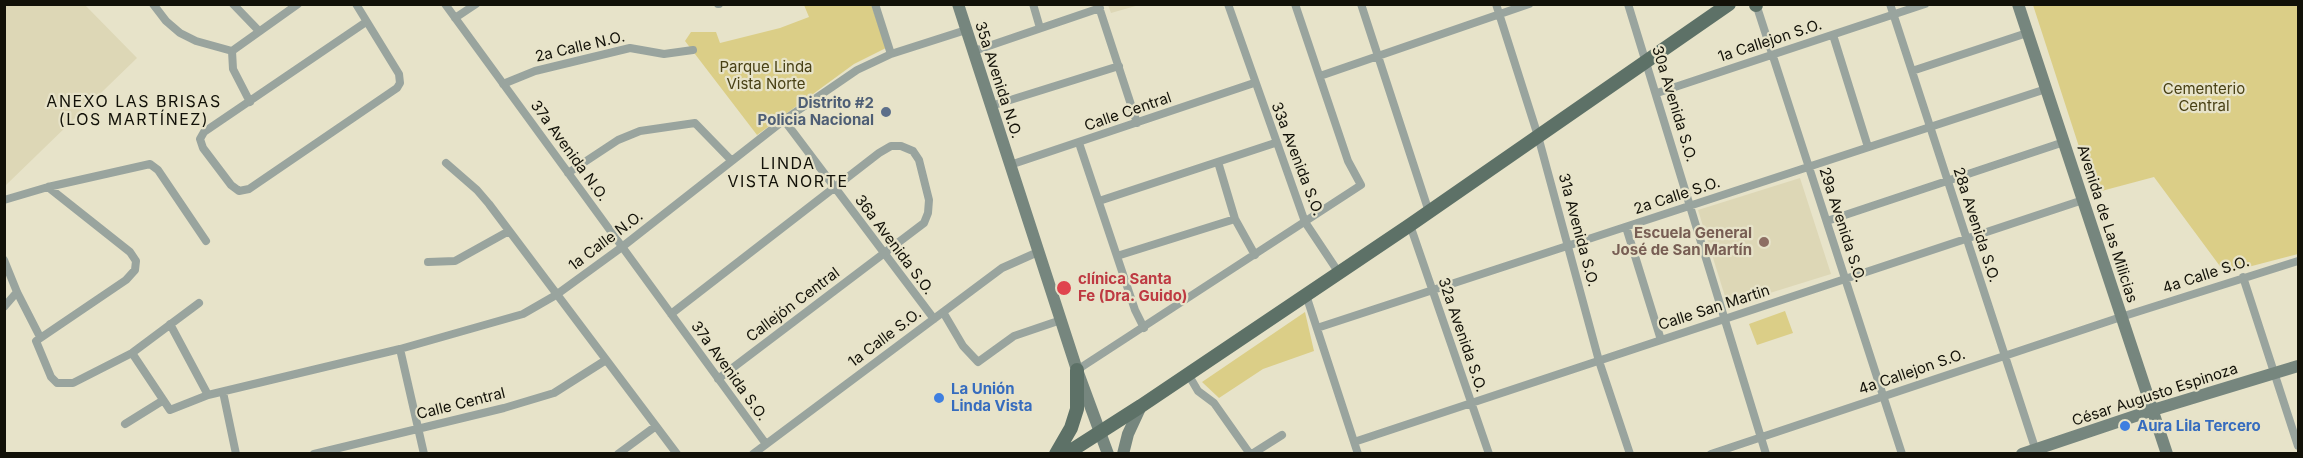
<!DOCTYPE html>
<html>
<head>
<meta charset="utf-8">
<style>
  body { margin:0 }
  #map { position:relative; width:2303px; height:458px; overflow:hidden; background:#e7e3c9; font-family:Inter,sans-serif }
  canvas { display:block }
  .frame { position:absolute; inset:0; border:6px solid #121108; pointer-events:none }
</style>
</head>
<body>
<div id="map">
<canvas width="2303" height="458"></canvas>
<div class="frame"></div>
</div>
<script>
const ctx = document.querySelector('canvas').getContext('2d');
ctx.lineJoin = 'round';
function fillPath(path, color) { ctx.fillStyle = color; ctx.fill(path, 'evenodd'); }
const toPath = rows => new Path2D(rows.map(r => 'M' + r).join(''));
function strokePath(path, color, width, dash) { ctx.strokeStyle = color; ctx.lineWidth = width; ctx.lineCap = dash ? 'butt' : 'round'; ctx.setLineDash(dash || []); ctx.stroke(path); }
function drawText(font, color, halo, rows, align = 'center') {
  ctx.font = font + ' Inter,sans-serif'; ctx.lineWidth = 4.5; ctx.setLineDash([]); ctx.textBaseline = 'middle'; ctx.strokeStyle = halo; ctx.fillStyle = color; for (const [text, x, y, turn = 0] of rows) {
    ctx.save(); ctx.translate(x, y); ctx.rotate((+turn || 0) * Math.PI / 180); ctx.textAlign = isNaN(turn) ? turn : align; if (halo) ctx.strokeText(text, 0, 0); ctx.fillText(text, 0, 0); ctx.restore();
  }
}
const built = toPath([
  [5,4,85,5,137,58,5,186],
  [1108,5,1108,4,1139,5,1111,13],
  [1800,178,1831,274,1728,306,1698,210]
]);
const green = toPath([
  [871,4,886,48,854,64,757,135,685,41,691,32,716,32,720,43,780,28,809,17,804,5],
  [2033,5,2298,5,2298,254,2225,273,2154,177,2094,193],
  [1785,311,1793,333,1757,345,1749,324],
  [1305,312,1314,351,1263,369,1219,398,1202,382]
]);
const street = toPath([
  [153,4,166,21,180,33,196,41,232,51],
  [233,4,259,31],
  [356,4,399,74,400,83,397,88,249,189,239,191,231,185,203,148,200,139,204,132,366,22],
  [445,4,766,444],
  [718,4,719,4],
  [875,4,891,54],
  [1033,4,1040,28],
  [1098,4,1137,123],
  [1228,4,1305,222,1339,273],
  [1361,4,1429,212],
  [1496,4,1538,136,1599,361,1630,454],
  [1628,4,1766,454],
  [1756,4,1902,454],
  [1890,4,2037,454],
  [455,18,476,4],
  [1833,35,1868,147],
  [974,51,1100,8],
  [1912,71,2027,33],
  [1320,76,1529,4],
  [503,84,535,71,630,48,664,54,693,50],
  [1657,93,1925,4],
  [250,102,233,69,232,51,298,4],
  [991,106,1119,66],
  [784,120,934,319],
  [1079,143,1135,310,1144,328],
  [1218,162,1235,219,1255,255],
  [446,163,477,190,489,204,677,454],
  [1010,165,1254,83],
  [568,173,618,140,640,131,695,123,732,161],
  [48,187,130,252,136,261,135,270,126,280,36,341,51,377,57,383,73,383,132,353,199,303],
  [4,200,48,187,150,164,158,170,206,241],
  [1099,201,1275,143],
  [1827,221,2064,142],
  [1410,225,1489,454],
  [1626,227,1661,340],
  [1117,256,1235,219],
  [4,260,17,292,40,337],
  [428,262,455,261,509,231],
  [2243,277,2298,446],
  [1306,295,1358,454],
  [4,307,17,292],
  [943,312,963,346,978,362,1014,336,1061,320],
  [671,314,879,153,891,146,901,146,913,151,919,160,929,200,928,213,924,223,718,379],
  [170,324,208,395],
  [1317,328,2046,89],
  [400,349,424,454],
  [132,353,170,410,208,395,400,349,523,314,556,295,622,247,784,120,857,70,891,54,966,30],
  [1077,370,1361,185,1348,161,1295,4],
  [1188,374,1198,391,1214,403,1250,454],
  [223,392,236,454],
  [125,424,162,401],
  [1354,442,2083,200],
  [314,454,504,408,554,393,606,360],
  [618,454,656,426],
  [753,454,1002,268,1038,252],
  [1252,454,1282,435],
  [1711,454,2121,317,2298,261]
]);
const secondary = toPath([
  [958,4,1077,370,1108,454],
  [2018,4,2167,454],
  [1123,454,1128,434,1141,406],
  [2022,454,2153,410,2298,366]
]);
const primary = toPath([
  [1756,4,1756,5],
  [1056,454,1071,428,1077,409,1077,370],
  [1066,454,1141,406,1410,225,1729,4]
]);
const markers = [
  [886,112,6,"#5c6f8a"],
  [1764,242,6,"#8d6e63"],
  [1064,288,8,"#e0444e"],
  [939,398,6,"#3f7fe0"],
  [2125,426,6,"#3f7fe0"]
];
const streetNames = [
  ["1a Callejon S.O.",1770,41,-18],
  ["2a Calle N.O.",580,47,-13],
  ["35a Avenida N.O.",998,80,72],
  ["30a Avenida S.O.",1674,104,73],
  ["Calle Central",1128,112,-19],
  ["37a Avenida N.O.",569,151,54],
  ["33a Avenida S.O.",1297,159,69],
  ["2a Calle S.O.",1677,196,-18],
  ["Avenida de Las Milicias",2107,224,72],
  ["29a Avenida S.O.",1842,225,72],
  ["28a Avenida S.O.",1976,225,72],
  ["31a Avenida S.O.",1578,230,75],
  ["1a Calle N.O.",606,241,-37],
  ["36a Avenida S.O.",894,245,53],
  ["4a Calle S.O.",2206,275,-18],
  ["Callejón Central",793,305,-37],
  ["Calle San Martin",1714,308,-18],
  ["32a Avenida S.O.",1462,335,71],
  ["1a Calle S.O.",885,338,-37],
  ["37a Avenida S.O.",729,371,54],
  ["4a Callejon S.O.",1912,372,-19],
  ["César Augusto Espinoza",2155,395,-18],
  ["Calle Central",461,404,-14]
];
const parkNames = [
  ["Parque Linda",766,67],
  ["Vista Norte",766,84],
  ["Cementerio",2204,89],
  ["Central",2204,106]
];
const serviceNames = [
  ["Distrito #2",874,103],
  ["Policia Nacional",874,120]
];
const educationNames = [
  ["Escuela General",1752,233],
  ["José de San Martín",1752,250]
];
const healthNames = [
  ["clínica Santa",1078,279],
  ["Fe (Dra. Guido)",1078,296]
];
const shopNames = [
  ["La Unión",951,389],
  ["Linda Vista",951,406],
  ["Aura Lila Tercero",2137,426]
];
const neighbourhoodNames = [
  ["ANEXO LAS BRISAS",134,102],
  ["(LOS MARTÍNEZ)",134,120],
  ["LINDA",788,164],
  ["VISTA NORTE",788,182]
];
fillPath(built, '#ddd7b6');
fillPath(green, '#dbce87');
strokePath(street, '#99a49e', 8);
strokePath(secondary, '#76867e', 12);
strokePath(primary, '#5d7167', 14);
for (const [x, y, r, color] of markers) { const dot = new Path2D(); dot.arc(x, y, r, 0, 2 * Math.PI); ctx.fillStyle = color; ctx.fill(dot); strokePath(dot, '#e7e3c9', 2); }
drawText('15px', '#121108', '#e7e3c9', streetNames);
drawText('15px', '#484014', '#e7e3c9', parkNames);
drawText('bold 15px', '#4e5e75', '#e7e3c9', serviceNames, 'right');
drawText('bold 15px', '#785e54', '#e7e3c9', educationNames, 'right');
drawText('bold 15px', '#be3a42', '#e7e3c9', healthNames, 'left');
drawText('bold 15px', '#366cbe', '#e7e3c9', shopNames, 'left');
ctx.letterSpacing = '1.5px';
drawText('16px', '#121108', '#e7e3c9', neighbourhoodNames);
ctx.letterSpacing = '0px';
</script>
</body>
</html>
